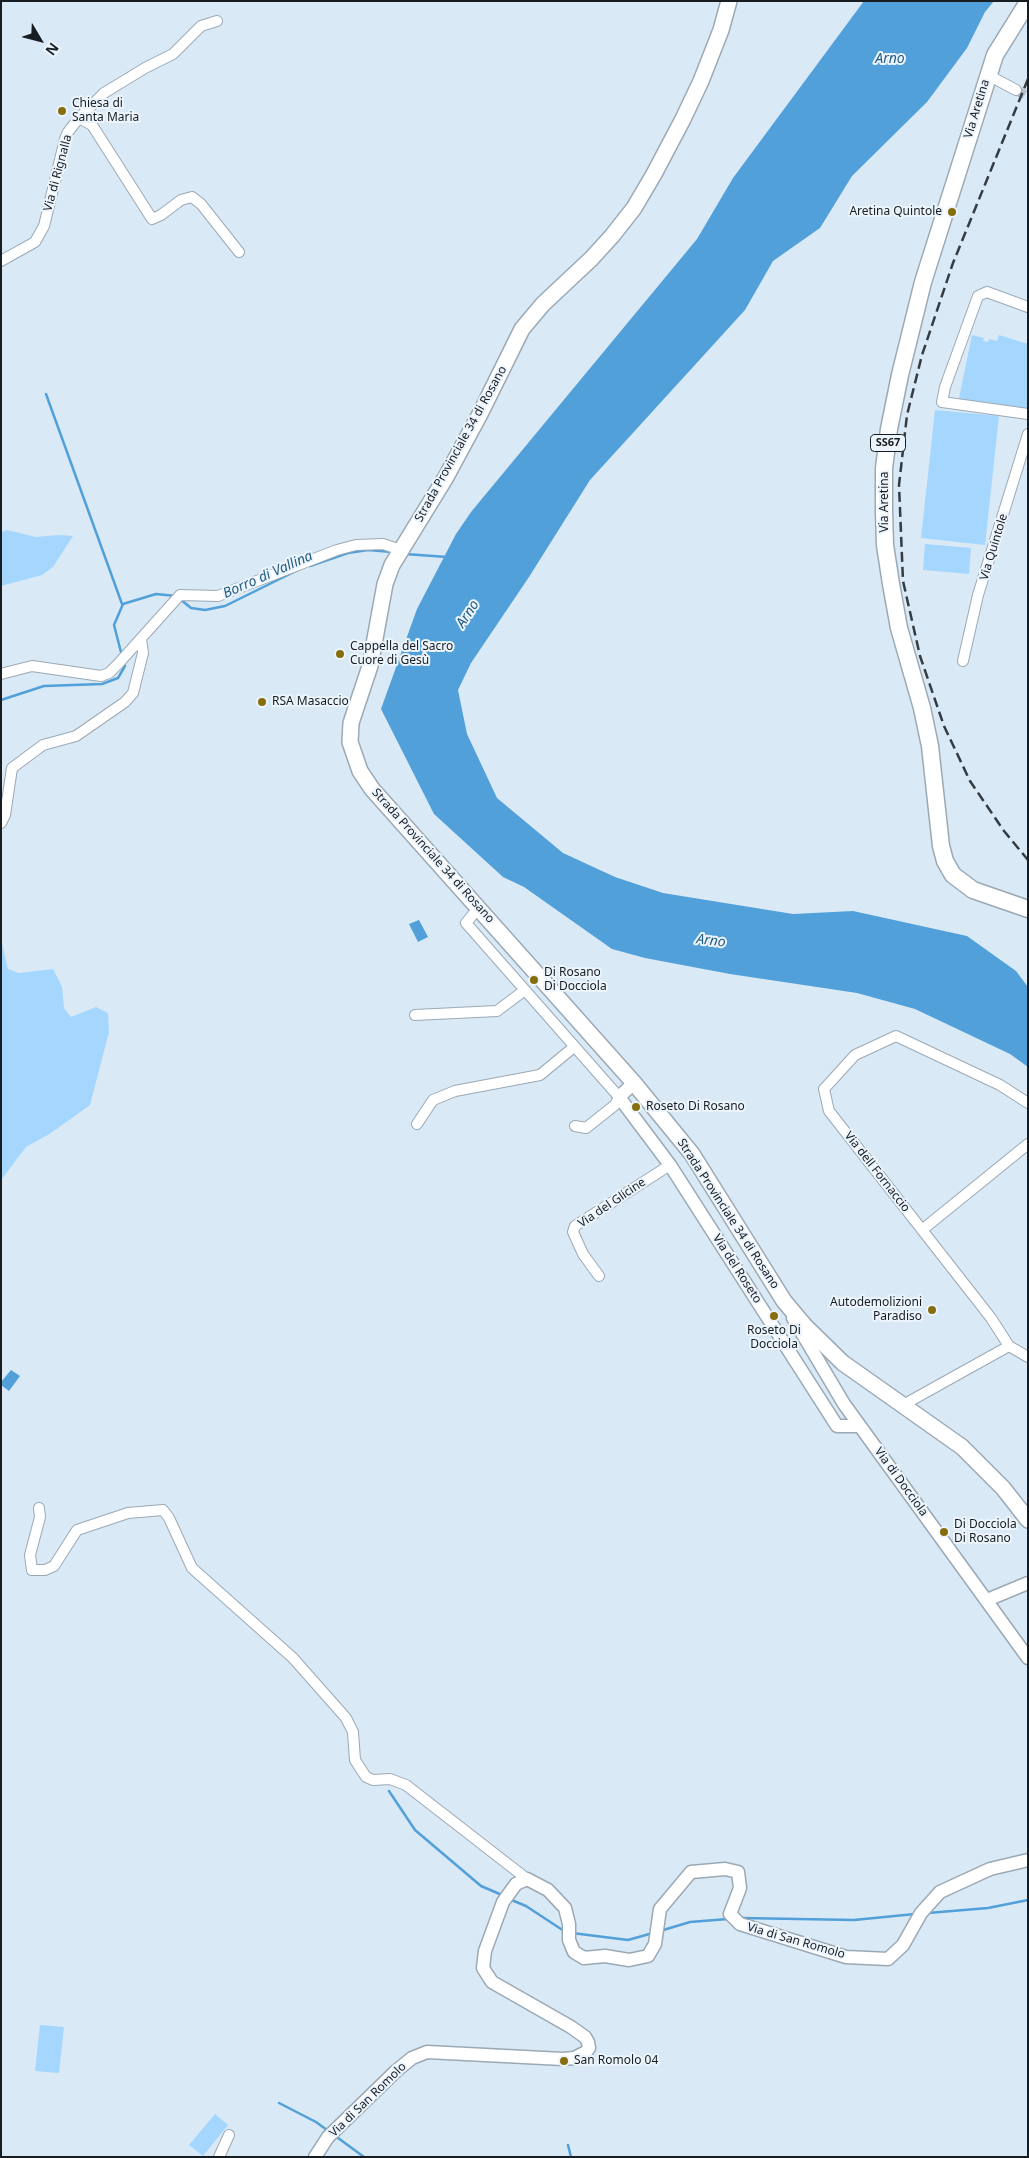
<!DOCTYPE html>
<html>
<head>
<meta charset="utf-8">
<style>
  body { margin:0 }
  #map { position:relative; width:1029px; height:2158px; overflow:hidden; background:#dae9f6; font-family:"Noto Sans",sans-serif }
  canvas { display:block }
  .frame { position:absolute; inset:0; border:2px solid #181d22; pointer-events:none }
  .north { position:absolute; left:15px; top:15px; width:50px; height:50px; -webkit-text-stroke:4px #ecf5fd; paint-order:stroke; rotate:127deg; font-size:14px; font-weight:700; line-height:20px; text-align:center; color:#181d22 }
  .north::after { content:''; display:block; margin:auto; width:18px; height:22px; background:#181d22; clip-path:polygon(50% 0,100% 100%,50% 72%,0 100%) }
</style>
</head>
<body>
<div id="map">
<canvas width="1029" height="2158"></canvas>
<div class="frame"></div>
<div class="north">N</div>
</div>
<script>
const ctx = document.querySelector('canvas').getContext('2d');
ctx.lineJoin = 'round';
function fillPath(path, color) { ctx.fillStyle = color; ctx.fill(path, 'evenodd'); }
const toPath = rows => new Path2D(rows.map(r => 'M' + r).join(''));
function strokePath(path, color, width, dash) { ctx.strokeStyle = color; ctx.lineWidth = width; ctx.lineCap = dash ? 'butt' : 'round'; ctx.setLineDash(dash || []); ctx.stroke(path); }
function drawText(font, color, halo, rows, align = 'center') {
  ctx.font = font + ' "Noto Sans",sans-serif'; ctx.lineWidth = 4; ctx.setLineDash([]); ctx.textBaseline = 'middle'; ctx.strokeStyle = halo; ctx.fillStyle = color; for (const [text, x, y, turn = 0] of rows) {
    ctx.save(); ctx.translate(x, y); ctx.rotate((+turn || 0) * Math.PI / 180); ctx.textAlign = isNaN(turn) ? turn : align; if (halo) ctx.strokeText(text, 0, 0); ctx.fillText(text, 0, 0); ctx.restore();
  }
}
const green = toPath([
  [972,335,984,338,983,341,988,342,989,339,997,341,999,335,1028,344,1028,412,958,403],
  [935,410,999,416,985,545,921,538],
  [7,530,36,537,59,535,73,536,53,567,42,575,1,586,1,532],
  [925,544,971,548,969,574,923,570],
  [1,939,8,969,19,973,53,969,62,987,64,1008,71,1017,96,1007,108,1013,109,1032,90,1105,51,1133,26,1147,1,1180],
  [40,2025,64,2027,59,2073,35,2071],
  [215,2114,228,2125,203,2156,189,2145]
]);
const water = toPath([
  [864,1,994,1,985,12,967,48,927,102,852,176,820,228,773,261,745,310,590,480,529,577,471,663,458,690,467,734,497,798,563,853,615,877,663,893,793,914,853,911,967,936,1016,971,1028,987,1028,1067,1010,1054,915,1009,857,993,730,974,645,958,612,949,524,887,503,877,434,814,381,709,417,609,456,534,471,512,697,239,733,178],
  [419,920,428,937,418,942,409,924],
  [11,1370,20,1376,9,1391,1,1385,1,1382]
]);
const stream = toPath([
  [46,394,122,604],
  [405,554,447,557],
  [310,566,348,553,368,550,392,552],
  [180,599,191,608,205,610,225,606,300,569],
  [122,656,114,625,123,604,156,594,176,596],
  [1,700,44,686,102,684,118,678,125,666,123,661],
  [389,1791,415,1830,481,1886,502,1895],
  [509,1899,526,1906,564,1931],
  [928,1913,988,1908,1028,1900],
  [741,1918,854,1920,915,1914],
  [660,1931,690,1922,728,1919],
  [572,1933,628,1940,653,1933],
  [279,2103,316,2122,327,2130],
  [334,2135,364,2157],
  [568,2145,571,2157]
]);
const minorTunnel = toPath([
  [1016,90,1028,97]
]);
const minor = toPath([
  [988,75,1016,90],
  [79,118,92,125,152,219,161,215,181,200,192,197,201,204,239,252],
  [1,261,35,242,44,226,65,139,68,132,79,118,104,93,145,68,173,54,201,26,217,21],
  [1028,307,987,292,978,296,945,387,942,402,1028,414],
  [963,661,978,595,1028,434],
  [1,674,32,666,101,676,109,673,118,664,180,595,218,596,337,550,356,545,383,544,401,550],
  [1,823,5,815,12,768,43,745,76,736,125,702,133,693,143,653,141,639],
  [479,907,466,923,619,1097,615,1105,586,1128,575,1126],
  [415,1015,497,1011,525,990],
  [1028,1103,1000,1085,896,1036,855,1055,824,1089,829,1111,991,1318,1009,1346,1028,1357],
  [417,1124,433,1100,455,1091,540,1075,574,1047],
  [922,1230,1028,1144],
  [599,1276,583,1254,573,1232,575,1226,670,1165],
  [903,1405,1009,1346],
  [39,1508,40,1517,30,1555,32,1570,45,1570,54,1566,77,1530,128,1513,163,1510,169,1518,192,1568,293,1658,346,1718,353,1732,355,1760,366,1777,373,1780,390,1779,406,1785,527,1879],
  [219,2157,229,2135]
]);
const tertiary = toPath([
  [634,1083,619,1097,670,1165,837,1426,860,1426],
  [793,1318,844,1404,1028,1658],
  [987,1600,1028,1583],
  [315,2157,328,2137,396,2071,412,2058,427,2052,563,2059,574,2058,586,2052,589,2048,588,2042,585,2037,571,2027,492,1982,483,1968,485,1951,503,1902,516,1884,527,1879,548,1890,565,1908,569,1924,569,1940,574,1952,584,1958,605,1956,629,1960,648,1956,655,1944,660,1909,691,1872,725,1869,738,1872,740,1888,730,1914,740,1924,846,1957,888,1959,903,1945,921,1913,940,1892,990,1869,1028,1860]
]);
const secondary = toPath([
  [729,1,721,30,701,81,683,119,654,174,634,208,612,236,591,259,543,304,522,329,480,414,446,477,392,565,385,584,370,666,351,723,350,742,360,771,372,789,634,1083,692,1154,784,1301,805,1326,843,1363,962,1447,1003,1488,1028,1520]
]);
const primary = toPath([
  [1028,2,995,55,923,282,900,375,889,429,884,468,884,512,885,545,891,584,899,628,922,708,930,746,941,846,945,861,953,875,973,890,1028,909]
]);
const rail = toPath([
  [1028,79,953,263,922,355,907,415,899,485,903,581,920,656,944,726,970,781,1004,831,1028,860]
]);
const markers = [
  [62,111,5,"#876e0d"],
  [952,212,5,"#876e0d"],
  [340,654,5,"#876e0d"],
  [262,702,5,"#876e0d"],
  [534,980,5,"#876e0d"],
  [636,1107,5,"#876e0d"],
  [932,1310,5,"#876e0d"],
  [774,1316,5,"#876e0d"],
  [944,1532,5,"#876e0d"],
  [564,2061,5,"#876e0d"]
];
const shields = [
  [888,443,35]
];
const shieldNames = [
  ["SS67",888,443]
];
const poiNames = [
  ["Chiesa di",72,104],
  ["Santa Maria",72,118],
  ["Aretina Quintole",942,212,"right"],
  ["Cappella del Sacro",350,647],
  ["Cuore di Gesù",350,661],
  ["RSA Masaccio",272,702],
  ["Di Rosano",544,973],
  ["Di Docciola",544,987],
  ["Roseto Di Rosano",646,1107],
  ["Autodemolizioni",922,1303,"right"],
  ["Paradiso",922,1317,"right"],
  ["Roseto Di",774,1331,"center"],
  ["Docciola",774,1345,"center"],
  ["Di Docciola",954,1525],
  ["Di Rosano",954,1539],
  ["San Romolo 04",574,2061]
];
const streetNames = [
  ["Via Aretina",977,109,-73],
  ["Via di Rignalla",58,173,-75],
  ["Strada Provinciale 34 di Rosano",461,444,-61],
  ["Via Aretina",885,502,-90],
  ["Via Quintole",994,547,-73],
  ["Strada Provinciale 34 di Rosano",433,856,48],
  ["Via dell Fornaccio",877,1172,52],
  ["Via del Glicine",612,1203,-34],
  ["Strada Provinciale 34 di Rosano",728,1214,57],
  ["Via del Roseto",737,1269,57],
  ["Via di Docciola",901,1482,54],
  ["Via di San Romolo",796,1941,16],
  ["Via di San Romolo",368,2100,-44]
];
const waterNames = [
  ["Arno",890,59],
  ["Borro di Vallina",268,575,-24],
  ["Arno",468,614,-57],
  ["Arno",711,941,7]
];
fillPath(green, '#a5d7fe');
fillPath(water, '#51a0d9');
strokePath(stream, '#51a0d9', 2.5);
strokePath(minorTunnel, '#b3c0cc', 10, [10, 5]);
strokePath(minor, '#9ba9b5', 12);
strokePath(tertiary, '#9ba9b5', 15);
strokePath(secondary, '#9ba9b5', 18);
strokePath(primary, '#9ba9b5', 19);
strokePath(minor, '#fff', 10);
strokePath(tertiary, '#fff', 12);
strokePath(secondary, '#fff', 15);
strokePath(primary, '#fff', 16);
strokePath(rail, '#353c42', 2.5, [10, 5]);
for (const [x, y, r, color] of markers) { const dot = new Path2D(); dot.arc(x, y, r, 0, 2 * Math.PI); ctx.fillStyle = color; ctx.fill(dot); strokePath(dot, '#ecf5fd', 2); }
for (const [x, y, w] of shields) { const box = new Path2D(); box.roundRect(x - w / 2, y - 8.5, w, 17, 4); ctx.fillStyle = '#ecf5fd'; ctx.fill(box); strokePath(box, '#181d22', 1); }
drawText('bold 11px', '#181d22', null, shieldNames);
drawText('12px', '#181d22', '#ecf5fd', poiNames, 'left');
drawText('12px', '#181d22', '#ecf5fd', streetNames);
drawText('italic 14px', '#245c83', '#ecf5fd', waterNames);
</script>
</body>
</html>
